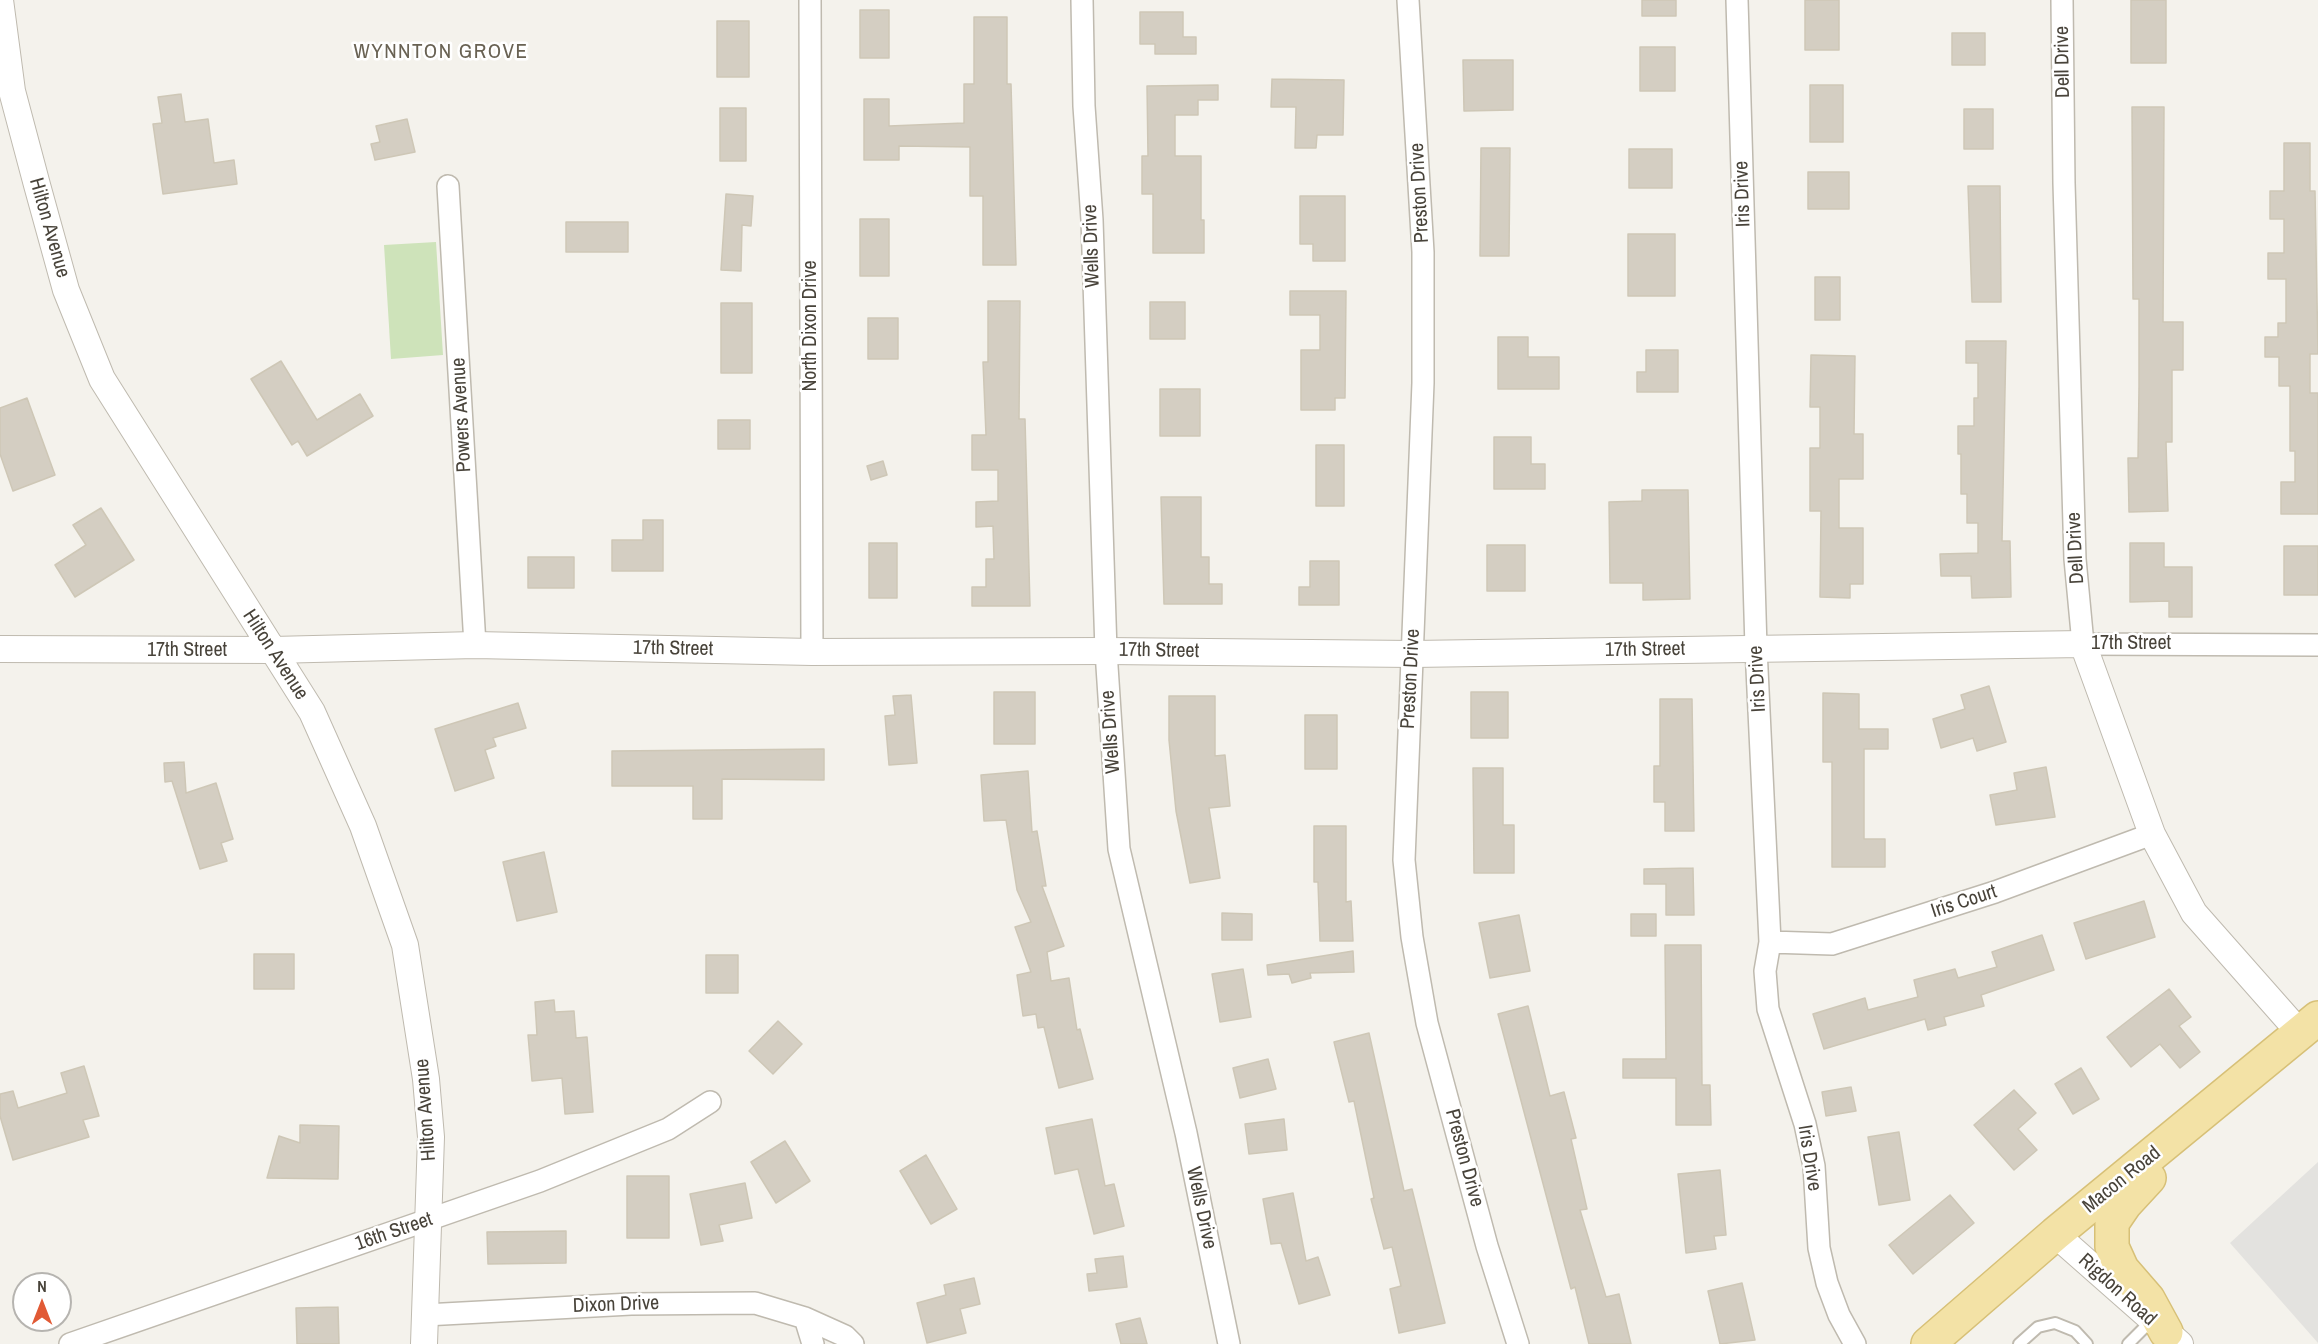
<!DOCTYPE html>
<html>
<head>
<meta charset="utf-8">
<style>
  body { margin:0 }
  #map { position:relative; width:2318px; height:1344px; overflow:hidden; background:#f4f2ec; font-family:"Archivo Narrow",sans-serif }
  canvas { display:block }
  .north { position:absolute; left:12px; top:1272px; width:60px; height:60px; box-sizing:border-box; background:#fff; border:2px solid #b6b4b0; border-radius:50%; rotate:0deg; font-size:16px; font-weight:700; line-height:24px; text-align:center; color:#48433a }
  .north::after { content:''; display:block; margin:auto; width:21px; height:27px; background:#e15a35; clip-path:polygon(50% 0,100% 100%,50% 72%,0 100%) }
</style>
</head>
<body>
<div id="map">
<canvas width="2318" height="1344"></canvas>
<div class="north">N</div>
</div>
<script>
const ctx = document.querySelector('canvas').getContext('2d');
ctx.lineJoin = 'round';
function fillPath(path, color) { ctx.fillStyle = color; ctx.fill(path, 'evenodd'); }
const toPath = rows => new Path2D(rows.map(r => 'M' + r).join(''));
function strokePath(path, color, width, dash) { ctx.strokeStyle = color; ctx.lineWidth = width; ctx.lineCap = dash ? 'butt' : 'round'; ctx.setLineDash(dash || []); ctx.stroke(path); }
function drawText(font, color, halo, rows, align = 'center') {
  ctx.font = font + ' "Archivo Narrow",sans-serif'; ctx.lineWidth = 5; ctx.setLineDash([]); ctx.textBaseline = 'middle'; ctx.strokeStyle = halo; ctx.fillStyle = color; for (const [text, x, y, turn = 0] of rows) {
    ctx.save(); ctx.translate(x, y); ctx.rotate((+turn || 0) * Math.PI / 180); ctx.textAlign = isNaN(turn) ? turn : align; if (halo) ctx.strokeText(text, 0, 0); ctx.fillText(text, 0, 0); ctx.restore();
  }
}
const green = toPath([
  [436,242,443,355,391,359,384,245]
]);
const parking = toPath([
  [2318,1162,2318,1343,2230,1243]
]);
const building = toPath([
  [1642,0,1676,0,1676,16,1642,16,1642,0],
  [1805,0,1839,0,1839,50,1805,50,1805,0],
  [2131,0,2166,0,2166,63,2131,63,2131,0],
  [860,10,889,10,889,58,860,58,860,10],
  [1140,12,1183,12,1183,37,1196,37,1196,54,1155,54,1155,44,1140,44,1140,12],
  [974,17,1007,17,1007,84,1011,84,1016,265,983,265,983,196,970,196,970,147,899,146,899,160,864,160,864,99,889,99,889,126,964,123,964,84,974,84,974,17],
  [717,21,749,21,749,77,717,77,717,21],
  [1952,33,1985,33,1985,65,1952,65,1952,33],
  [1640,47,1675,47,1675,91,1640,91,1640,47],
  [1463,60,1513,60,1513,110,1464,111,1463,60],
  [1272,79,1344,80,1343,135,1317,135,1316,148,1295,148,1296,107,1271,107,1272,79],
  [1218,85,1218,100,1198,100,1198,115,1175,115,1175,156,1201,156,1201,220,1204,220,1204,253,1153,253,1153,194,1142,194,1142,156,1148,156,1147,86,1218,85],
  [1810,85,1843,85,1843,142,1810,142,1810,85],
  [181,94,185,122,208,119,214,163,234,160,237,184,163,194,153,124,162,123,158,97,181,94],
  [2132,107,2164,107,2163,322,2183,322,2183,370,2172,370,2172,442,2166,442,2168,511,2129,512,2128,458,2138,458,2139,387,2139,299,2133,299,2132,107],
  [720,108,746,108,746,161,720,161,720,108],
  [1964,109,1993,109,1993,149,1964,149,1964,109],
  [407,119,415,152,375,160,371,144,380,142,376,126,407,119],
  [2284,143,2310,143,2310,191,2315,191,2318,354,2310,354,2310,393,2318,393,2318,514,2281,514,2281,482,2295,482,2295,451,2290,451,2290,386,2279,386,2279,357,2265,357,2265,337,2278,337,2278,323,2286,323,2286,279,2268,279,2268,253,2284,253,2284,219,2270,219,2270,191,2284,191,2284,143],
  [1481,148,1510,148,1509,256,1480,256,1481,148],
  [1629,149,1672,149,1672,188,1629,188,1629,149],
  [1808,172,1849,172,1849,209,1808,209,1808,172],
  [1968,186,2000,186,2001,302,1972,302,1968,186],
  [726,194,753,196,751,226,742,225,741,271,721,270,726,194],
  [1300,196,1345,196,1345,261,1313,261,1313,244,1300,244,1300,196],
  [860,219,889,219,889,276,860,276,860,219],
  [566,222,628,222,628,252,566,252,566,222],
  [1628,234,1675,234,1675,296,1628,296,1628,234],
  [1815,277,1840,277,1840,320,1815,320,1815,277],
  [1290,291,1346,291,1345,398,1335,398,1335,410,1301,410,1301,350,1320,350,1320,315,1290,315,1290,291],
  [988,301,1020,301,1019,419,1025,419,1030,606,972,606,972,587,986,587,986,559,994,559,993,526,976,527,976,502,998,501,998,470,972,470,972,435,986,435,983,362,988,362,988,301],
  [1150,302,1185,302,1185,339,1150,339,1150,302],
  [721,303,752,303,752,373,721,373,721,303],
  [868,318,898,318,898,359,868,359,868,318],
  [1498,337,1528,337,1528,357,1559,357,1559,389,1498,389,1498,337],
  [1966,341,2006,341,2002,541,2010,541,2011,597,1972,598,1971,576,1941,576,1940,554,1978,553,1978,523,1967,523,1967,494,1961,494,1961,454,1958,454,1958,426,1974,426,1974,398,1978,398,1978,363,1966,363,1966,341],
  [1646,350,1678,350,1678,392,1637,392,1637,372,1646,372,1646,350],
  [1811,355,1855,356,1854,434,1863,434,1863,479,1839,479,1839,528,1863,528,1863,584,1850,584,1850,598,1820,597,1821,511,1810,511,1810,448,1820,448,1820,407,1810,407,1811,355],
  [281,361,317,420,360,394,373,416,307,456,298,441,292,445,251,379,281,361],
  [1160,389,1200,389,1200,436,1160,436,1160,389],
  [27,398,55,475,13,491,0,454,0,408,27,398],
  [718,420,750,420,750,449,718,449,718,420],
  [1494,437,1531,437,1531,464,1545,464,1545,489,1494,489,1494,437],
  [1316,445,1344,445,1344,506,1316,506,1316,445],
  [883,461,887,475,871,480,867,466,883,461],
  [1642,490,1688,490,1690,599,1643,600,1643,583,1610,583,1609,502,1642,501,1642,490],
  [1161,497,1201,497,1201,557,1209,557,1209,584,1222,584,1222,604,1164,604,1161,497],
  [101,508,134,560,75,597,55,565,86,545,73,525,101,508],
  [643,520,663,520,663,571,612,571,612,540,643,540,643,520],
  [869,543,897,543,897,598,869,598,869,543],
  [2130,543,2164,543,2164,567,2192,567,2192,617,2169,617,2169,601,2130,602,2130,543],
  [1487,545,1525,545,1525,591,1487,591,1487,545],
  [2284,546,2318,546,2318,595,2284,595,2284,546],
  [528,557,574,557,574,588,528,588,528,557],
  [1310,561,1339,561,1339,605,1299,605,1299,587,1310,587,1310,561],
  [1989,686,2006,742,1977,751,1973,738,1941,748,1933,719,1965,709,1961,695,1989,686],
  [994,692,1035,692,1035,744,994,744,994,692],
  [1471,692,1508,692,1508,738,1471,738,1471,692],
  [1823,693,1859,694,1859,729,1888,729,1888,749,1864,749,1864,839,1885,839,1885,867,1832,867,1832,762,1823,762,1823,693],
  [911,695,917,763,889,765,885,716,895,715,893,696,911,695],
  [1169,696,1215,696,1215,756,1225,755,1230,806,1209,808,1220,878,1190,883,1176,811,1169,740,1169,696],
  [1660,699,1692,699,1694,831,1665,831,1665,802,1654,802,1654,766,1660,766,1660,699],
  [518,703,526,728,493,738,496,746,485,750,494,778,455,791,435,729,518,703],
  [1305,715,1337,715,1337,769,1305,769,1305,715],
  [824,749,824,780,722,779,722,819,693,819,693,786,612,786,612,751,824,749],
  [184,762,186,793,216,783,233,839,221,843,227,861,200,869,172,781,165,782,164,763,184,762],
  [2046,767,2055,817,1996,825,1990,795,2017,790,2014,773,2046,767],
  [1473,768,1503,768,1503,825,1514,825,1514,873,1474,873,1473,768],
  [1028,771,1032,832,1037,831,1046,886,1042,886,1064,946,1047,952,1051,981,1069,978,1077,1030,1080,1029,1093,1079,1059,1088,1044,1027,1038,1028,1036,1014,1023,1016,1017,975,1031,972,1015,927,1031,922,1017,890,1006,820,984,821,981,775,1028,771],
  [1314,826,1346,826,1346,902,1351,901,1353,941,1320,941,1318,882,1314,882,1314,826],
  [544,852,557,912,517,921,503,862,544,852],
  [1693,868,1694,915,1666,915,1666,884,1644,884,1644,869,1693,868],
  [2144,901,2155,937,2086,959,2074,923,2144,901],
  [1222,913,1252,914,1252,940,1222,940,1222,913],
  [1631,914,1656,914,1656,936,1631,936,1631,914],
  [1519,915,1530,971,1490,978,1479,923,1519,915],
  [2042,935,2054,970,1981,995,1984,1006,1944,1017,1946,1025,1928,1030,1925,1019,1824,1049,1813,1014,1865,998,1868,1010,1918,997,1914,980,1955,969,1958,978,1997,967,1992,952,2042,935],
  [1665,945,1701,945,1702,1085,1710,1085,1711,1125,1676,1125,1676,1078,1623,1078,1623,1059,1666,1059,1665,945],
  [1353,951,1354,972,1310,973,1311,978,1292,983,1289,974,1268,975,1267,965,1353,951],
  [254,954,294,954,294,989,254,989,254,954],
  [706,955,738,955,738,993,706,993,706,955],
  [1243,969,1251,1017,1220,1022,1212,974,1243,969],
  [2169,989,2191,1017,2179,1026,2200,1052,2180,1068,2160,1044,2131,1067,2107,1037,2169,989],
  [554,1000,555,1012,574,1011,576,1038,587,1037,593,1112,565,1114,562,1078,532,1081,528,1035,537,1035,535,1002,554,1000],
  [1528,1006,1550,1096,1564,1092,1576,1138,1571,1139,1587,1209,1580,1210,1606,1297,1619,1294,1631,1344,1589,1344,1575,1287,1571,1289,1498,1014,1528,1006],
  [778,1021,802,1044,773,1074,749,1051,778,1021],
  [1369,1033,1404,1191,1412,1189,1445,1323,1399,1333,1390,1289,1401,1286,1392,1247,1384,1249,1371,1199,1374,1198,1354,1101,1349,1102,1334,1042,1369,1033],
  [1268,1059,1276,1089,1240,1098,1233,1068,1268,1059],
  [84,1066,99,1116,83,1120,89,1137,13,1160,0,1116,0,1094,13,1091,18,1108,67,1093,61,1073,84,1066],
  [2081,1068,2099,1099,2073,1114,2055,1084,2081,1068],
  [1851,1087,1856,1111,1826,1116,1822,1092,1851,1087],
  [2014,1090,2036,1113,2018,1129,2037,1150,2014,1170,1974,1125,2014,1090],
  [1092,1119,1105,1186,1114,1184,1124,1226,1094,1234,1078,1169,1055,1174,1046,1128,1092,1119],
  [1284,1119,1287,1150,1249,1154,1245,1124,1284,1119],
  [300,1125,339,1126,338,1179,267,1178,279,1136,300,1143,300,1125],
  [1899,1132,1910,1200,1879,1205,1868,1137,1899,1132],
  [785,1141,810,1181,776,1203,751,1162,785,1141],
  [926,1155,957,1209,931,1224,900,1171,926,1155],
  [1720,1170,1726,1235,1714,1236,1716,1249,1686,1253,1678,1174,1720,1170],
  [627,1176,669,1176,669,1238,627,1238,627,1176],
  [745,1183,752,1218,719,1225,723,1241,701,1245,690,1194,745,1183],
  [1293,1193,1306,1261,1318,1257,1330,1295,1299,1304,1281,1243,1271,1244,1263,1199,1293,1193],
  [1950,1195,1974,1223,1913,1274,1889,1245,1950,1195],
  [566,1231,566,1263,488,1264,487,1232,566,1231],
  [1123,1256,1127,1287,1089,1291,1087,1274,1097,1273,1095,1259,1123,1256],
  [974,1278,980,1304,960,1309,966,1333,927,1343,917,1303,946,1295,944,1285,974,1278],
  [1742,1283,1755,1340,1720,1344,1708,1291,1742,1283],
  [338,1307,339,1344,297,1344,296,1308,338,1307],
  [1140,1318,1147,1344,1121,1344,1116,1324,1140,1318]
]);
const service = toPath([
  [2019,1344,2038,1327,2055,1323,2075,1331,2087,1344],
  [2128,1344,2151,1321]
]);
const minor = toPath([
  [810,0,812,652],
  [1082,0,1084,106,1092,220,1106,651,1119,849,1186,1133,1229,1344],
  [1408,0,1423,252,1423,383,1404,860,1412,937,1427,1023,1487,1246,1518,1344],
  [1737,0,1756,648,1770,942,1765,971,1768,1009,1805,1124,1814,1166,1819,1248,1827,1283,1839,1315,1855,1344],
  [2062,0,2064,183,2075,559,2083,644,2318,645],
  [448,186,475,645],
  [1770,942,1832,944,1995,892,2152,834],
  [425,1315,631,1304,755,1303,805,1318,845,1336,853,1344],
  [805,1318,813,1344],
  [70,1344,540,1181,668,1129,710,1102]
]);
const tertiary = toPath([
  [0,0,12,91,37,185,66,290,102,379,312,712,363,826,405,945,426,1079,431,1137,424,1344],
  [0,649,273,650,475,645,812,652,1106,651,1413,654,2083,644,2152,834,2194,913,2300,1033],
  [2055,1234,2180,1344]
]);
const primary = toPath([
  [2149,1178,2125,1204,2112,1223,2112,1247,2122,1269,2148,1299,2166,1332],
  [1928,1344,2055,1234,2318,1018]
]);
const streetNames = [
  ["Dell Drive",2063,62,-91],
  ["Preston Drive",1420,193,-93],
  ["Iris Drive",1743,194,-92],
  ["Hilton Avenue",49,228,74],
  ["Wells Drive",1092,246,-92],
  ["North Dixon Drive",811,326,-90],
  ["Powers Avenue",462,415,-93],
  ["Dell Drive",2076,548,-93],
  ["17th Street",2131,644],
  ["17th Street",673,649,1],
  ["17th Street",1645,650,-1],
  ["17th Street",187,651],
  ["17th Street",1159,651,1],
  ["Hilton Avenue",275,655,57],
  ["Preston Drive",1411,679,-87],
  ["Iris Drive",1758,679,-93],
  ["Wells Drive",1111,732,-94],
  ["Iris Court",1964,902,-18],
  ["Hilton Avenue",426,1110,-94],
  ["Preston Drive",1464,1158,75],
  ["Iris Drive",1809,1158,81],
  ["Macon Road",2122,1180,-39],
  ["Wells Drive",1201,1208,78],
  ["16th Street",394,1232,-19],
  ["Rigdon Road",2117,1290,42],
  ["Dixon Drive",616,1305,-2]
];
const neighbourhoodNames = [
  ["WYNNTON GROVE",441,52]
];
fillPath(green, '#cee3ba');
fillPath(parking, '#e3e2df');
fillPath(building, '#d4cec2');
strokePath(building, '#cec7b6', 1.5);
strokePath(service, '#bfbaaf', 14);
strokePath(minor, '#bfbaaf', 24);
strokePath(tertiary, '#bfbaaf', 28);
strokePath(primary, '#d7c077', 36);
strokePath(service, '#fff', 10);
strokePath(minor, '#fff', 21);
strokePath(tertiary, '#fff', 26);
strokePath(primary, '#f3e2a6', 33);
drawText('20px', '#48433a', '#fff', streetNames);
ctx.letterSpacing = '1.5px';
drawText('21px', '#696253', '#fff', neighbourhoodNames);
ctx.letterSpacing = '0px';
</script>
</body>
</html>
